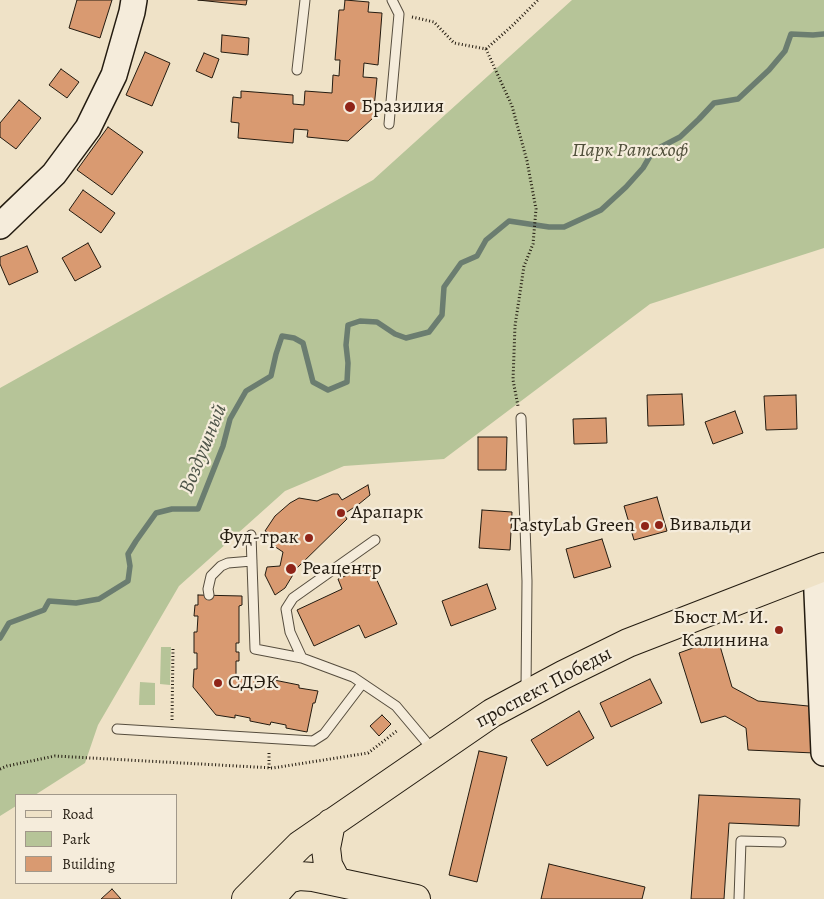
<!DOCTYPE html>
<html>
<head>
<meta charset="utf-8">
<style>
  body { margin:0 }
  #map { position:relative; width:824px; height:899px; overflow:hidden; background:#efe2c7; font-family:Alegreya,serif }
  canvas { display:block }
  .legend { position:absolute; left:15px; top:794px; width:162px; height:90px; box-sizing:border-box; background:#f5ecdb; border:1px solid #a1988a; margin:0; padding:6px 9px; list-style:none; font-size:15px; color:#231b10 }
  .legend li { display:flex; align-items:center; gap:10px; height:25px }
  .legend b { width:25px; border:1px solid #a1988a }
</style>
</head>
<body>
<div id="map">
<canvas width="824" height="899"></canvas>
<ul class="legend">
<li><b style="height:6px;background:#efe2c7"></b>Road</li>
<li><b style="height:14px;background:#b6c498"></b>Park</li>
<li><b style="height:14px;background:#d99a71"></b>Building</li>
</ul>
</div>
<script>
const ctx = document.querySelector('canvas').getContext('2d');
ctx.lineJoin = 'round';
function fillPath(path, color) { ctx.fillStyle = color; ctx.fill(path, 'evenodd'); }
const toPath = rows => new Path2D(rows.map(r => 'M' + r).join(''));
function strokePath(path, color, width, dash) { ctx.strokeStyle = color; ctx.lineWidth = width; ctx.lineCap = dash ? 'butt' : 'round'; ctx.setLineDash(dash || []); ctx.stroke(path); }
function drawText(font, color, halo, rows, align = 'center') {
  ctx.font = font + ' Alegreya,serif'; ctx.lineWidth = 4.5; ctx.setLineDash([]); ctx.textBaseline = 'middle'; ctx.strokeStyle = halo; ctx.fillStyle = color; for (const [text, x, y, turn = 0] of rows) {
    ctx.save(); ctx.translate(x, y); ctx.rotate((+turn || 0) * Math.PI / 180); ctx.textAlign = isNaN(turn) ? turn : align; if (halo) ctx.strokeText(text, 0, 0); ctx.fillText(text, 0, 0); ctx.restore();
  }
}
const green = toPath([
  [572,0,824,0,824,248,650,304,444,459,344,466,285,491,179,586,98,725,85,763,35,795,16,795,16,806,0,816,0,388,373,180],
  [161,647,171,647,170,685,160,684],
  [140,682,155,683,155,705,139,705]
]);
const stream = toPath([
  [0,638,9,623,44,610,49,601,76,603,99,599,128,581,130,566,128,554,136,541,156,513,172,509,198,509,223,446,230,419,246,391,271,376,276,354,282,336,294,338,303,343,313,382,328,390,347,382,348,363,346,345,348,325,360,321,377,322,395,334,406,338,429,332,442,315,444,287,461,263,477,256,486,240,509,221,549,227,564,227,601,210,626,187,643,168,653,151,680,137,699,119,714,103,738,99,769,70,785,51,791,34,813,35,824,34]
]);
const building = toPath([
  [77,0,112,0,100,38,69,28,77,0],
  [198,0,247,0,246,5,198,0],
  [345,0,369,2,368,12,382,13,378,65,364,63,363,77,377,78,373,118,348,141,307,137,308,130,294,129,293,143,238,138,239,123,231,122,233,97,241,98,241,91,293,95,293,104,304,105,305,91,332,93,333,75,339,76,340,60,335,60,339,10,344,10,345,0],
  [222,35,249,38,248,55,221,52,222,35],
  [145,52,170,63,152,106,126,95,145,52],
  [204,53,219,59,212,78,196,71,204,53],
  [61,69,79,82,67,98,49,85,61,69],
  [19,100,41,118,16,149,0,137,0,123,19,100],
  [108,127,143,152,112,195,77,170,108,127],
  [83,190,115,213,101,233,69,210,83,190],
  [88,243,101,267,75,281,62,258,88,243],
  [27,246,38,272,9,285,0,264,0,257,27,246],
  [682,394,684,425,648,426,647,395,682,394],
  [796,395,797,429,766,430,764,396,796,395],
  [735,411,743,433,713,444,705,422,735,411],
  [606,418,607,443,574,444,573,419,606,418],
  [478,437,507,437,506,470,478,470,478,437],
  [368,485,370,495,359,504,344,514,347,519,297,568,285,588,275,595,265,575,267,567,280,566,283,552,271,544,275,537,265,531,275,516,290,503,299,498,317,501,333,494,338,494,342,500,368,485],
  [657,497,667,531,634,540,624,506,657,497],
  [482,510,512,512,510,550,479,548,482,510],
  [602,539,611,567,574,578,566,549,602,539],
  [370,565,397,624,365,638,359,625,314,646,297,610,342,589,338,579,370,565],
  [487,584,496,609,451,626,442,601,487,584],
  [198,595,242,596,242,605,239,606,239,643,236,643,236,652,239,652,239,661,236,661,236,676,258,680,259,677,299,685,299,688,318,691,315,703,313,703,307,732,286,728,286,725,271,722,270,725,250,721,250,718,235,715,235,718,216,715,193,687,194,669,197,669,197,653,194,653,194,632,197,632,198,616,194,616,195,605,198,605,198,595],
  [718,639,732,687,758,701,818,707,814,753,748,750,746,728,725,716,701,723,679,653,718,639],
  [650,679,662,703,611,727,600,703,650,679],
  [579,711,594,738,547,766,531,740,579,711],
  [382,715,391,724,379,736,370,726,382,715],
  [479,751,507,757,477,882,449,875,479,751],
  [699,795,800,799,799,826,729,823,724,899,691,899,699,795],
  [549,864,645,887,642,899,541,899,549,864],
  [112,889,121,899,101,899,112,889]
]);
const path = toPath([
  [412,17,434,22,454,43,486,49,512,106,527,161,536,209,533,244,524,266,515,326,513,380,518,406],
  [486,49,512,26,538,0],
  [172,720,173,648],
  [269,768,269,752],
  [0,769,7,766,55,756,273,768,368,753,398,730]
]);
const lane = toPath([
  [297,70,305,0],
  [389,124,399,14,392,0],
  [521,418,527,581,526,689],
  [251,535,255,649,302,658],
  [375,540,293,598,286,609,290,632,302,658,353,677,396,706,433,750],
  [209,595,208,589,211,576,221,566,228,563,252,561],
  [117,729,313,741,324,734,362,684],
  [739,899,741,841,781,842]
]);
const secondary = toPath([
  [0,226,54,174,88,128,114,75,132,12,134,0],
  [816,570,824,753]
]);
const primary = toPath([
  [331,823,326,848,328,865,337,882],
  [246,899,300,845,492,713,563,675,628,643,824,567],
  [270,899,288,879,299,876,313,877,416,899]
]);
const markers = [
  [350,107,6,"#8f2418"],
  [341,513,5,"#8f2418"],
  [659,525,5,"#8f2418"],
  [645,526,5,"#8f2418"],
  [309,538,5,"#8f2418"],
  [291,569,6,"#8f2418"],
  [779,630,5,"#8f2418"],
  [218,683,5,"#8f2418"]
];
const poiNames = [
  ["Бразилия",361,107],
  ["Арапарк",351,513],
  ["Вивальди",669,525],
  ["TastyLab Green",635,526,"right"],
  ["Фуд-трак",299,538,"right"],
  ["Реацентр",302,569],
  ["Бюст М. И.",769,618,"right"],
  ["Калинина",769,641,"right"],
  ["СДЭК",228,683]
];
const parkNames = [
  ["Парк Ратсхоф",630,151]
];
const streetNames = [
  ["проспект Победы",544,688,-28]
];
const waterNames = [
  ["Воздушный",204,449,-68]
];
fillPath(green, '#b6c498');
strokePath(stream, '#6b7d70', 5.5);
fillPath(building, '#d99a71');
strokePath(building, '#231b10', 1);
strokePath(lane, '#564d3e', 11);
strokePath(secondary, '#231b10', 28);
strokePath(primary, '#231b10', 30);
strokePath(path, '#231b10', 3, [1, 2.5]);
strokePath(lane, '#f5ecdb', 9);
strokePath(secondary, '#f5ecdb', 25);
strokePath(primary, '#efe2c7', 28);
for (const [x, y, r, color] of markers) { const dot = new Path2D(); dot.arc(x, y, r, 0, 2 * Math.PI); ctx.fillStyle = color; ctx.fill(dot); strokePath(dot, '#f5ecdb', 2); }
drawText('20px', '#231b10', '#f5ecdb', poiNames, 'left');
drawText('italic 20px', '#4f4e39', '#f5ecdb', parkNames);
drawText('20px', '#231b10', '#f5ecdb', streetNames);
drawText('italic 21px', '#4d5448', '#f5ecdb', waterNames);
</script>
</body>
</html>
